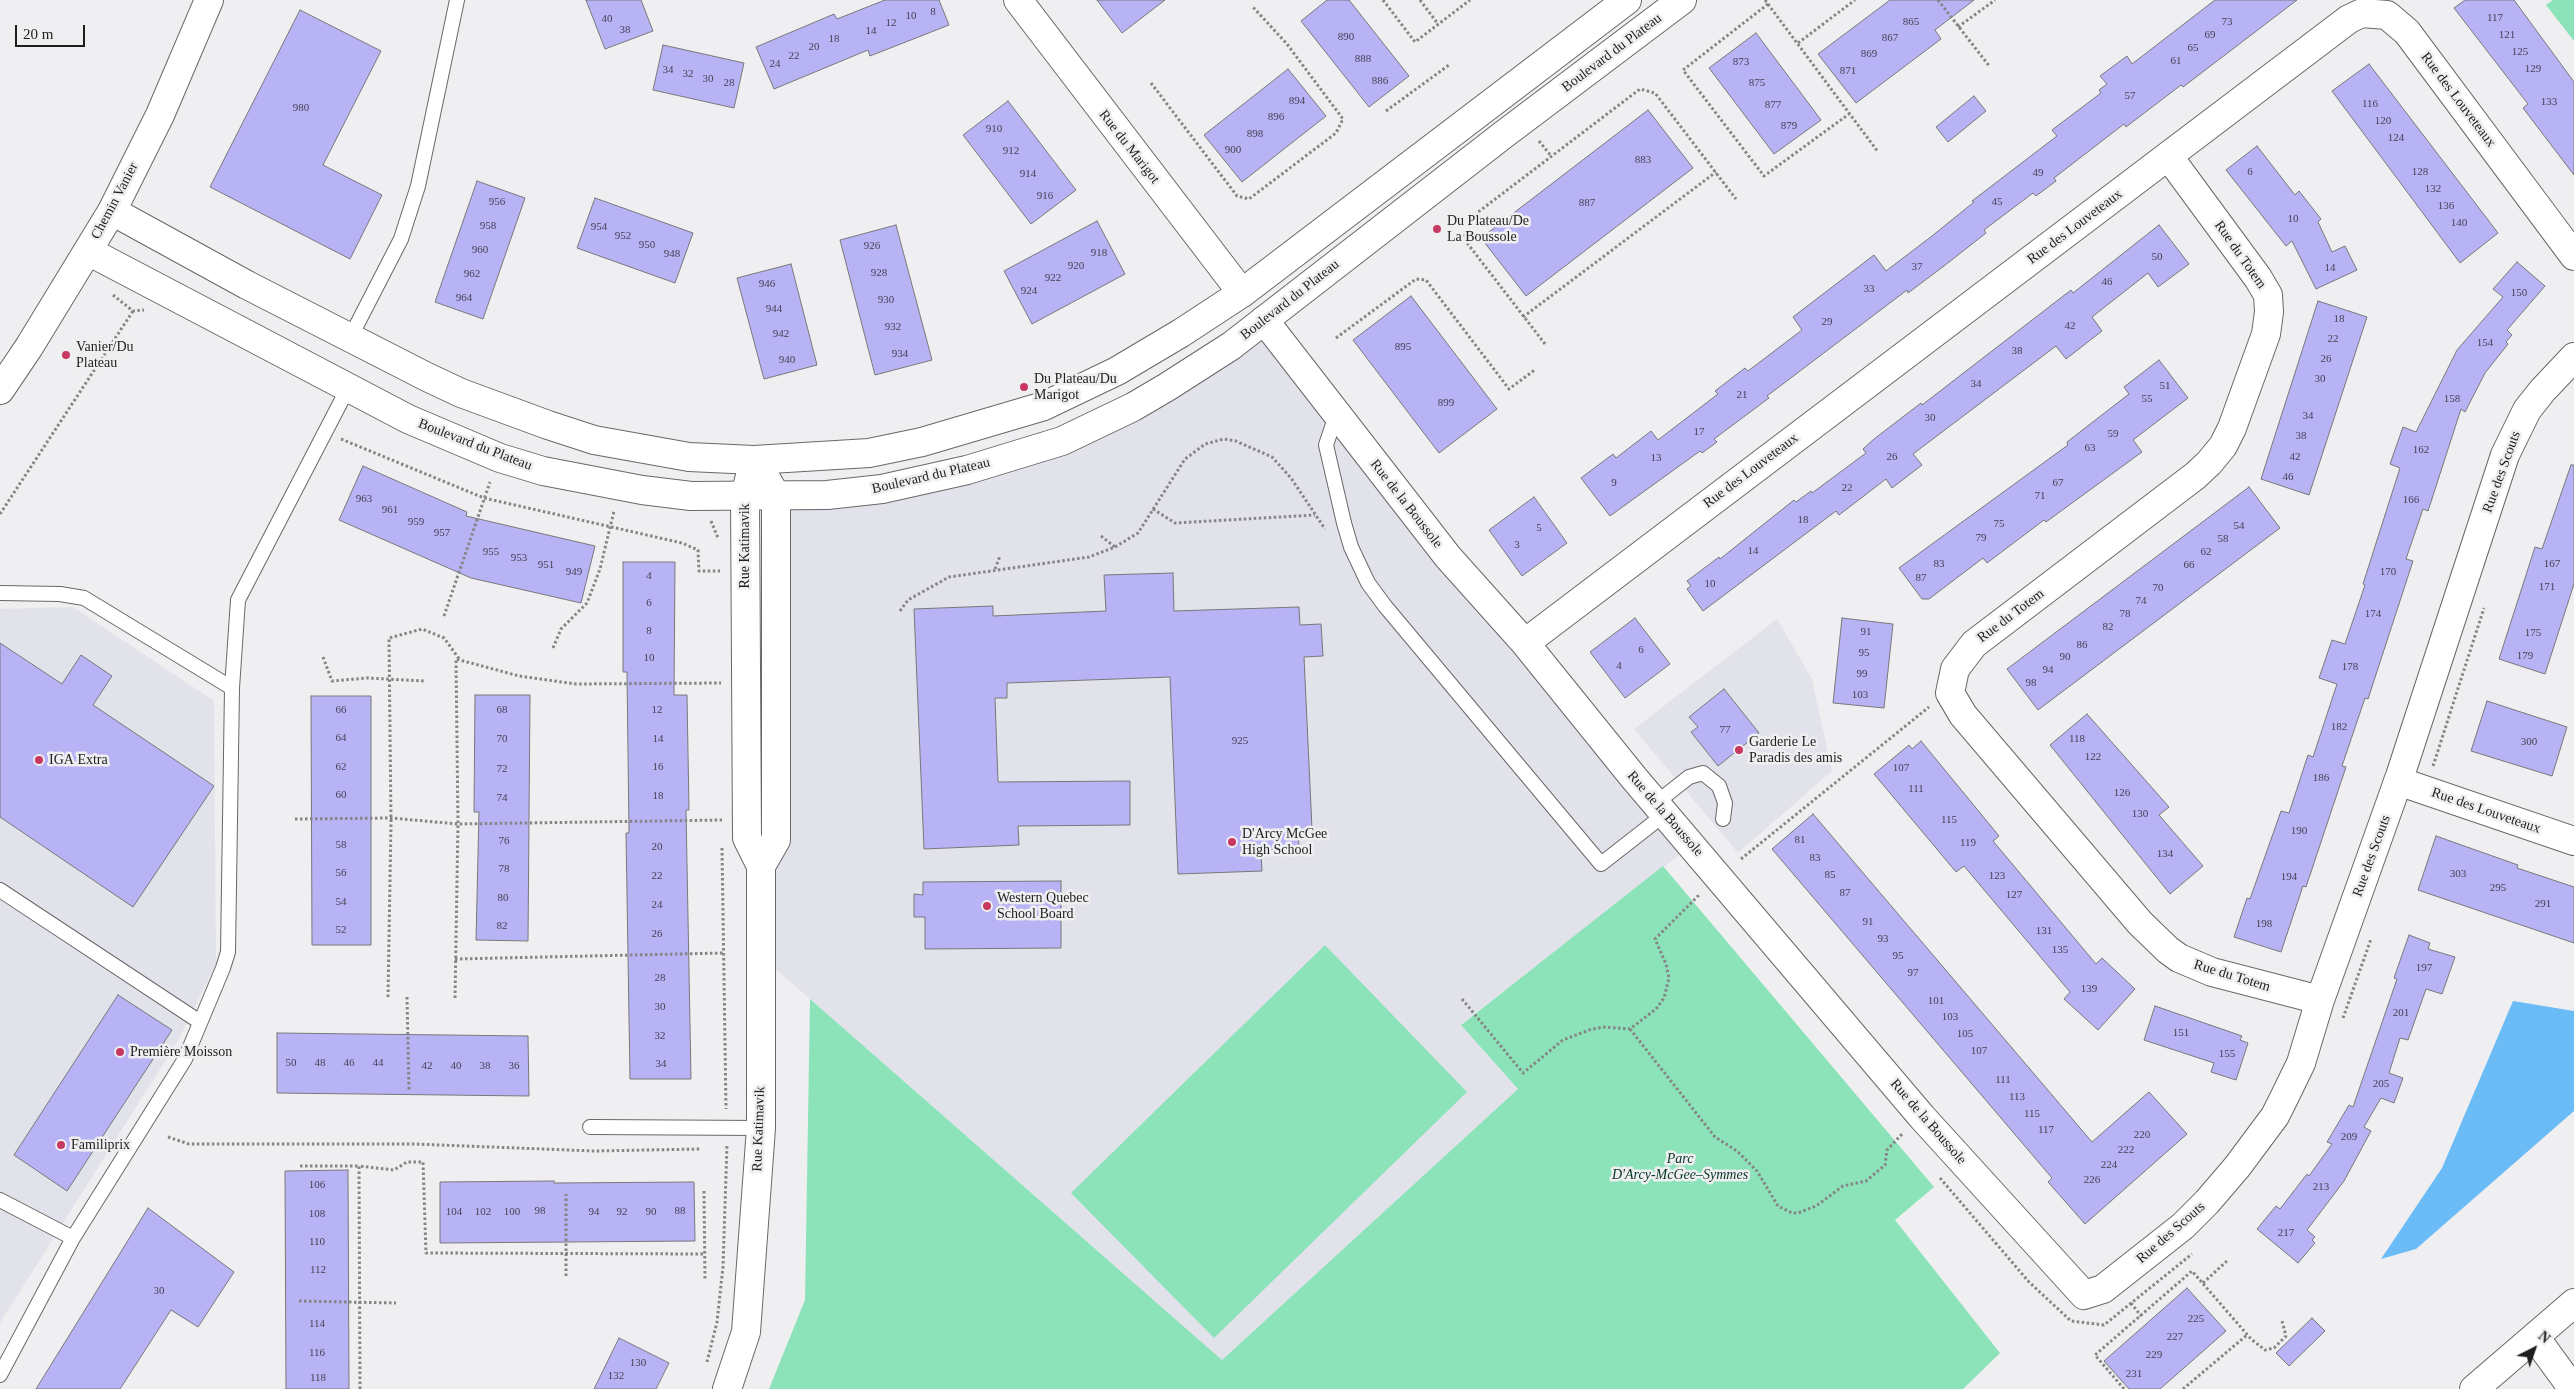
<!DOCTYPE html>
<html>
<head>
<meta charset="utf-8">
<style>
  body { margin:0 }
  #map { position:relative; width:2574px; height:1389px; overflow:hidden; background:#efeff1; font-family:Georgia,serif }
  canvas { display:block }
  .north { position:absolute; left:2509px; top:1324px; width:50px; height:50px; -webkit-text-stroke:4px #efeff1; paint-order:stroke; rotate:41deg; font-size:14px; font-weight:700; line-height:20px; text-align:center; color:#1e1e1f }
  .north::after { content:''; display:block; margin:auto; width:18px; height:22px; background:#1e1e1f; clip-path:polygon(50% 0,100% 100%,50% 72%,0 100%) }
  .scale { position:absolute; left:15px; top:25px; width:70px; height:22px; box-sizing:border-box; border:2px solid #1e1e1f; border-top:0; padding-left:6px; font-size:15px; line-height:18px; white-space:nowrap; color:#1e1e1f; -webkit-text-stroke:4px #efeff1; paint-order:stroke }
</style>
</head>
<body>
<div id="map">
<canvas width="2574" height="1389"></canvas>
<div class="north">N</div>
<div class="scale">20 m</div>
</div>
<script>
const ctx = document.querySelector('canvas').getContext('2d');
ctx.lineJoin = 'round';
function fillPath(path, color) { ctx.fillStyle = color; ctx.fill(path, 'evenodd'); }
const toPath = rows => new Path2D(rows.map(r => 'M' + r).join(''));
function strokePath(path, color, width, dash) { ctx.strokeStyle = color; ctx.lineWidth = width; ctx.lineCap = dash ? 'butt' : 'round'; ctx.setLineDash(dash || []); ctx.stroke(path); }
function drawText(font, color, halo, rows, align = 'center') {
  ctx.font = font + ' Georgia,serif'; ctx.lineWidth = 5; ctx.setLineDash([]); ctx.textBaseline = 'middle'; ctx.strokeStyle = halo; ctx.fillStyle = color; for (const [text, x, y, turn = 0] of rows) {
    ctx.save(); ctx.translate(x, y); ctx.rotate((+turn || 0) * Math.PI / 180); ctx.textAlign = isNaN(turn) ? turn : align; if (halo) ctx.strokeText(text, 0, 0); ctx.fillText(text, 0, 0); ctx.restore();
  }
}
const built = toPath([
  [1264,320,1692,845,1461,1024,1518,1089,1222,1360,761,956,776,496,1018,455],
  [73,607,214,701,216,964,179,1039,0,1323,0,609],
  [1777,619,1812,679,1832,771,1738,853,1634,729]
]);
const green = toPath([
  [2553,0,2574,0,2574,41,2546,5],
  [1663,866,1934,1187,1895,1220,2000,1353,1963,1389,769,1389,805,1300,810,999,1222,1360,1518,1089,1461,1025],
  [1325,945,1467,1092,1214,1338,1071,1193]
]);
const water = toPath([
  [2513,1001,2574,1011,2574,1111,2416,1249,2381,1259,2442,1168]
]);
const building = toPath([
  [586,0,641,0,653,31,605,49,586,0],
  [885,0,939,0,949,25,870,56,868,50,774,89,756,47,834,14,837,19,885,0],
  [1097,0,1165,0,1122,33,1097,0],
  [1327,0,1349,0,1409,76,1369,107,1301,21,1327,0],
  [1890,0,1974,0,1935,30,1941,39,1856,103,1818,54,1890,0],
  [2215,0,2297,0,2183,87,2181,85,2126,127,2124,124,2054,178,2056,181,2036,196,2033,193,1984,230,1986,233,1944,266,1908,293,1907,290,1767,396,1769,398,1714,439,1717,442,1702,453,1700,451,1610,516,1581,478,1613,454,1616,458,1651,431,1658,440,1718,394,1715,391,1745,368,1748,371,1802,330,1793,317,1874,255,1886,271,1932,236,1974,202,1972,201,2057,136,2052,130,2101,93,2099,90,2107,84,2100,76,2127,56,2132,64,2215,0],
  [2465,0,2514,0,2574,82,2574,175,2523,108,2528,104,2454,8,2465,0],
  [300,10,381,51,323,165,382,195,350,259,210,187,300,10],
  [1756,33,1821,120,1774,154,1709,68,1756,33],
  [663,45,744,63,734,108,653,90,663,45],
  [2369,64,2498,233,2460,263,2332,91,2369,64],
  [1288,69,1326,116,1242,182,1204,135,1288,69],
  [1974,96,1986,111,1948,142,1936,127,1974,96],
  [1008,101,1076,190,1031,224,963,135,1008,101],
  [1648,110,1693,168,1526,296,1481,238,1648,110],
  [2257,146,2295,195,2299,191,2321,219,2318,222,2332,252,2345,246,2357,270,2316,289,2292,241,2286,246,2226,170,2257,146],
  [477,181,525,198,483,319,435,302,477,181],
  [595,198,693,233,675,283,577,248,595,198],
  [1097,221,1125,274,1032,324,1004,271,1097,221],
  [896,225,932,360,875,375,840,240,896,225],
  [2159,225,2189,264,2158,287,2148,273,2092,317,2102,331,2066,359,2056,346,1913,454,1922,465,1892,488,1886,479,1839,515,1836,511,1703,611,1687,589,1691,586,1687,581,1719,557,1720,559,1794,500,1796,502,1811,491,1812,493,1866,453,1863,449,1874,439,1921,403,1922,405,2071,290,2073,293,2159,225],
  [2517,262,2545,286,2507,330,2512,335,2506,342,2508,344,2485,373,2465,412,2461,409,2428,511,2423,509,2406,559,2413,561,2368,699,2365,698,2342,766,2346,767,2306,887,2303,886,2281,952,2234,937,2247,898,2250,899,2281,811,2289,813,2308,755,2313,757,2337,684,2319,678,2332,640,2345,644,2365,585,2363,584,2400,468,2390,464,2403,427,2416,432,2457,350,2503,297,2493,289,2517,262],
  [791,264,817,365,764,379,737,278,791,264],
  [1411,296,1497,409,1439,453,1353,340,1411,296],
  [2318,301,2367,317,2309,495,2261,479,2318,301],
  [2159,360,2188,398,2133,440,2142,452,2046,522,2044,520,1987,563,1983,558,1929,599,1922,599,1899,568,2068,445,2067,442,2129,394,2124,387,2159,360],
  [2571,465,2574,465,2574,584,2545,674,2499,659,2535,547,2542,549,2571,465],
  [363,466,467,512,466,516,595,546,581,603,471,578,339,520,363,466],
  [2249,487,2280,528,2038,710,2007,669,2249,487],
  [1534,497,1567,543,1522,576,1489,530,1534,497],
  [623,562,675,562,674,695,687,695,689,810,686,810,691,1079,630,1079,627,894,626,833,629,833,627,672,623,672,623,562],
  [1173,573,1174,611,1299,607,1300,625,1321,624,1323,656,1304,657,1312,829,1298,830,1299,848,1261,850,1262,871,1178,874,1170,677,1007,683,1007,698,995,698,998,782,1130,781,1130,825,1018,826,1019,845,924,849,914,609,993,606,993,616,1106,611,1104,575,1173,573],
  [1635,618,1670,664,1625,698,1590,652,1635,618],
  [1842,618,1893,624,1884,708,1833,703,1842,618],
  [0,643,62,684,81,655,112,676,93,705,214,786,133,907,0,817,0,643],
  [1724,689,1759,733,1718,766,1691,732,1698,727,1689,717,1724,689],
  [475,695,530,695,528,941,476,940,479,812,474,812,475,695],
  [311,696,371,696,371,945,312,945,311,696],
  [2487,701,2567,727,2552,776,2471,751,2487,701],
  [2087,714,2169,807,2159,815,2203,866,2170,894,2050,745,2087,714],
  [1921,741,1999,836,1993,841,2096,964,2102,958,2135,989,2098,1030,2064,999,2070,992,1964,866,1956,872,1874,774,1909,745,1912,749,1921,741],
  [1813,814,2092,1142,2149,1092,2187,1134,2085,1224,2048,1182,2052,1178,1772,849,1813,814],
  [2436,836,2518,865,2517,868,2574,887,2574,943,2418,890,2436,836],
  [1061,881,1061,948,925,949,925,917,914,917,914,894,923,895,923,882,1061,881],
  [2409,935,2430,943,2428,949,2455,957,2442,994,2426,989,2408,1040,2400,1038,2389,1073,2403,1078,2394,1103,2381,1098,2364,1127,2371,1131,2344,1181,2307,1230,2315,1237,2312,1240,2315,1243,2298,1263,2257,1229,2276,1206,2280,1209,2307,1174,2309,1176,2332,1144,2327,1142,2349,1105,2353,1107,2397,979,2394,978,2409,935],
  [118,995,172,1030,67,1191,14,1155,118,995],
  [2155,1006,2242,1036,2240,1040,2248,1043,2236,1080,2211,1072,2214,1063,2144,1040,2155,1006],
  [277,1033,528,1036,529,1096,277,1093,277,1033],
  [348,1170,349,1389,286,1389,285,1171,348,1170],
  [554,1181,554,1183,694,1182,695,1241,440,1243,440,1182,554,1181],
  [148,1208,234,1272,198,1327,171,1310,120,1389,36,1389,148,1208],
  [2187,1288,2226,1331,2160,1389,2129,1389,2104,1361,2187,1288],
  [2312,1318,2325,1331,2289,1366,2276,1353,2312,1318],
  [619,1338,669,1363,656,1389,594,1389,619,1338]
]);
const path = toPath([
  [1383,0,1415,42,1470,0],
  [1420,0,1438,24],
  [1765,0,1878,152],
  [1938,0,1990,67],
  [1768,4,1683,70,1764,176,1849,114],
  [1958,27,1995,0],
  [1798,43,1855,0],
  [1151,83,1237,196,1249,199,1336,133,1343,119,1287,44,1252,6],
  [1386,111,1449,65],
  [1539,141,1551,156],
  [113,295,133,311,144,310],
  [1523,317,1716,172],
  [1336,338,1416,279,1426,280,1509,389,1536,369],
  [1545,344,1464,239,1469,219,1640,89,1655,93,1736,199],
  [341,439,484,498,682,543,698,550,699,571,720,571],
  [1153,509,1175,523,1315,515],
  [0,514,133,311],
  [711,521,718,538],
  [1101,536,1115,547],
  [995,569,1000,556],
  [900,611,908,600,949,577,1089,557,1115,547,1138,533,1185,459,1205,444,1224,439,1236,441,1272,457,1291,478,1325,529],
  [444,616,490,482],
  [553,648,561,629,587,603,600,569,614,511],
  [323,657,332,681,367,678,425,681],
  [2433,766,2484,608],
  [295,819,391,818,458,824,722,820],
  [722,848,726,1109],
  [1741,859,1929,707],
  [455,959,723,953],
  [388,997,391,822,389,638,422,629,444,638,460,660],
  [407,997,409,1090],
  [455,998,458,824,456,659,519,676,576,684,721,683],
  [1462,999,1523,1073,1563,1040,1589,1030,1603,1027,1630,1029,1656,1009,1664,998,1669,978,1666,964,1655,939,1699,895],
  [2343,1018,2371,939],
  [1630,1029,1715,1137,1737,1151,1757,1171,1778,1206,1792,1213,1798,1213,1816,1206,1843,1186,1866,1181,1885,1165,1887,1150,1903,1133],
  [168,1137,189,1144,414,1144,594,1151,701,1149],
  [300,1166,359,1166],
  [1940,1178,2029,1282,2071,1321,2104,1325,2192,1254],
  [704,1191,705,1279],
  [566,1276,566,1194],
  [2203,1283,2228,1260],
  [299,1301,396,1303],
  [2131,1303,2141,1316],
  [707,1362,717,1322,723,1267,727,1145],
  [360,1389,359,1166,394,1170,407,1162,423,1162,426,1253,705,1254],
  [2124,1389,2095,1355,2192,1271,2251,1339,2265,1350,2274,1348,2286,1336,2282,1321],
  [2183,1389,2247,1335]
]);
const lane = toPath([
  [350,338,401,239,418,186,457,0],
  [1336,415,1326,445,1344,523,1351,547,1368,583,1385,606,1601,864,1665,814],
  [0,593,60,594,84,598,232,688],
  [1656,803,1689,777,1703,773,1719,786,1725,803,1723,819],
  [0,890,200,1022],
  [590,1127,761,1128],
  [0,1200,73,1238],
  [0,1375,73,1238,185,1059,223,968,228,952,232,688,238,600,348,388]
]);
const street = toPath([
  [1018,0,1242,293],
  [2169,157,2258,278,2268,295,2269,312,2266,334,2232,428,2223,446,2209,463,2195,476,1974,644,1955,669,1950,693,1963,715,2140,923,2168,950,2179,958,2212,972,2320,1000],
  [1264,320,1448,557,1525,643,1634,778,1922,1117,2084,1295,2103,1289,2183,1226,2207,1202,2237,1167,2275,1116,2285,1096,2301,1063,2320,1000,2400,776,2505,455,2527,410,2542,391,2574,357],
  [1525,643,2349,19,2362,13,2387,15,2407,32,2574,256],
  [2398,781,2574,841],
  [761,866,776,840,776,496,764,475],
  [727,1389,746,1332,761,1128,761,866,747,838,745,496,754,460]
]);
const secondary = toPath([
  [112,211,247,285,427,377,461,393,548,425,594,440,689,457,754,460,869,453,922,442,1044,406,1117,371,1181,333,1242,293,1627,0],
  [88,251,408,419,500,458,543,471,642,490,691,496,827,495,882,489,967,470,1062,441,1133,407,1167,387,1231,346,1503,135,1682,0],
  [0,390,29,347,112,211,160,115,209,0]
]);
const highway = toPath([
  [2535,1337,2573,1389],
  [2474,1389,2574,1303]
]);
const markers = [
  [1437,229,5,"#c73961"],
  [66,355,5,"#c73961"],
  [1024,387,5,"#c73961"],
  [1739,750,5,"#c73961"],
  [39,760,5,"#c73961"],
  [1232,842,5,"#c73961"],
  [987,906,5,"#c73961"],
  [120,1052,5,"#c73961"],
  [61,1145,5,"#c73961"]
];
const numberNames = [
  ["8",933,12],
  ["10",911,16],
  ["117",2495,18],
  ["40",607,19],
  ["865",1911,22],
  ["73",2227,22],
  ["12",891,23],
  ["38",625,30],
  ["14",871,31],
  ["69",2210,35],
  ["121",2507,35],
  ["890",1346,37],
  ["867",1890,38],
  ["18",834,39],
  ["20",814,47],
  ["65",2193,48],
  ["125",2520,52],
  ["869",1869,54],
  ["22",794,56],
  ["888",1363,59],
  ["61",2176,61],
  ["873",1741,62],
  ["24",775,64],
  ["129",2533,69],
  ["34",668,70],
  ["871",1848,71],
  ["32",688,74],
  ["30",708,79],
  ["886",1380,81],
  ["28",729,83],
  ["875",1757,83],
  ["57",2130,96],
  ["894",1297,101],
  ["133",2549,102],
  ["116",2370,104],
  ["877",1773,105],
  ["980",301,108],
  ["896",1276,117],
  ["120",2383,121],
  ["879",1789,126],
  ["910",994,129],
  ["898",1255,134],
  ["124",2396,138],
  ["900",1233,150],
  ["912",1011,151],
  ["883",1643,160],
  ["6",2250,172],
  ["128",2420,172],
  ["49",2038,173],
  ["914",1028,174],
  ["132",2433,189],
  ["916",1045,196],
  ["956",497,202],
  ["45",1997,202],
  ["887",1587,203],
  ["136",2446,206],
  ["10",2293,219],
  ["140",2459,223],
  ["958",488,226],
  ["954",599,227],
  ["952",623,236],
  ["950",647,245],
  ["926",872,246],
  ["960",480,250],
  ["918",1099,253],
  ["948",672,254],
  ["50",2157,257],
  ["920",1076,266],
  ["37",1917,267],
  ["14",2330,268],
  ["928",879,273],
  ["962",472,274],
  ["922",1053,278],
  ["46",2107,282],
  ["946",767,284],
  ["33",1869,289],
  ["924",1029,291],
  ["150",2519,293],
  ["964",464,298],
  ["930",886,300],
  ["944",774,309],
  ["18",2339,319],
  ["29",1827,322],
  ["42",2070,326],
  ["932",893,327],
  ["942",781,334],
  ["22",2333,339],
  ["154",2485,343],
  ["895",1403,347],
  ["38",2017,351],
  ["934",900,354],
  ["26",2326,359],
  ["940",787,360],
  ["30",2320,379],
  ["34",1976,384],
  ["51",2165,386],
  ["21",1742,395],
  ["55",2147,399],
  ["158",2452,399],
  ["899",1446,403],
  ["34",2308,416],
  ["30",1930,418],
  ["17",1699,432],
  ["59",2113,434],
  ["38",2301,436],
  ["63",2090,448],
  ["162",2421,450],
  ["26",1892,457],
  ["42",2295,457],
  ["13",1656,458],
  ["46",2288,477],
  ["9",1614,483],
  ["67",2058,483],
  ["22",1847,488],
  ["71",2040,496],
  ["963",364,499],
  ["166",2411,500],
  ["961",390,510],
  ["18",1803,520],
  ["959",416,522],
  ["75",1999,524],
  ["54",2239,526],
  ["5",1539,528],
  ["957",442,533],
  ["79",1981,538],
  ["58",2223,539],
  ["3",1517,545],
  ["14",1753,551],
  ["955",491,552],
  ["62",2206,552],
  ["953",519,558],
  ["83",1939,564],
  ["167",2552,564],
  ["951",546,565],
  ["66",2189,565],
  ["949",574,572],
  ["170",2388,572],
  ["4",649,576],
  ["87",1921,578],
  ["10",1710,584],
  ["171",2547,587],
  ["70",2158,588],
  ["74",2141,601],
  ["6",649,603],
  ["78",2125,614],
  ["174",2373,614],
  ["82",2108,627],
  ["8",649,631],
  ["91",1866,632],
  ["175",2533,633],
  ["86",2082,645],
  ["6",1641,650],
  ["95",1864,653],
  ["179",2525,656],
  ["90",2065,657],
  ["10",649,658],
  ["4",1619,666],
  ["178",2350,667],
  ["94",2048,670],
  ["99",1862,674],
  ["98",2031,683],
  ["103",1860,695],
  ["66",341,710],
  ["68",502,710],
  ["12",657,710],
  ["182",2339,727],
  ["77",1725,730],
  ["64",341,738],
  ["70",502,739],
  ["14",658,739],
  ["118",2077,739],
  ["925",1240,741],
  ["300",2529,742],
  ["122",2093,757],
  ["62",341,767],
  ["16",658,767],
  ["107",1901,768],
  ["72",502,769],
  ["186",2321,778],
  ["111",1916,789],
  ["126",2122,793],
  ["60",341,795],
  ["18",658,796],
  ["74",502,798],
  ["130",2140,814],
  ["115",1949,820],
  ["190",2299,831],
  ["81",1800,840],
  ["76",504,841],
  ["119",1968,843],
  ["58",341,845],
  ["20",657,847],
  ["134",2165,854],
  ["83",1815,858],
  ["78",504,869],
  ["56",341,873],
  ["303",2458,874],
  ["85",1830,875],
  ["22",657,876],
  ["123",1997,876],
  ["194",2289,877],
  ["295",2498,888],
  ["87",1845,893],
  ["127",2014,895],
  ["80",503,898],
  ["54",341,902],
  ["291",2543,904],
  ["24",657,905],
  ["91",1868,922],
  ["198",2264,924],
  ["82",502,926],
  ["52",341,930],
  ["131",2044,931],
  ["26",657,934],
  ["93",1883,939],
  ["135",2060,950],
  ["95",1898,956],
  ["197",2424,968],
  ["97",1913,973],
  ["28",660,978],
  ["139",2089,989],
  ["101",1936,1001],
  ["30",660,1007],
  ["201",2401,1013],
  ["103",1950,1017],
  ["151",2181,1033],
  ["105",1965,1034],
  ["32",660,1036],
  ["107",1979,1051],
  ["155",2227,1054],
  ["50",291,1063],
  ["48",320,1063],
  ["46",349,1063],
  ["44",378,1063],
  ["34",661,1064],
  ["42",427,1066],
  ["40",456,1066],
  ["38",485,1066],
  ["36",514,1066],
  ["111",2003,1080],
  ["205",2381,1084],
  ["113",2017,1097],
  ["115",2032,1114],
  ["117",2046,1130],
  ["220",2142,1135],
  ["209",2349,1137],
  ["222",2126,1150],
  ["224",2109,1165],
  ["226",2092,1180],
  ["106",317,1185],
  ["213",2321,1187],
  ["98",540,1211],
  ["88",680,1211],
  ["104",454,1212],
  ["102",483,1212],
  ["100",512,1212],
  ["94",594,1212],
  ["92",622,1212],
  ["90",651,1212],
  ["108",317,1214],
  ["217",2286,1233],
  ["110",317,1242],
  ["112",318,1270],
  ["30",159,1291],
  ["225",2196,1319],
  ["114",317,1324],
  ["227",2175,1337],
  ["116",317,1353],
  ["229",2154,1355],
  ["130",638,1363],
  ["231",2134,1374],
  ["132",616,1376],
  ["118",318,1378]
];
const streetNames = [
  ["Boulevard du Plateau",1612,53,-37],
  ["Rue des Louveteaux",2458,100,53],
  ["Rue du Marigot",1129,147,52],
  ["Chemin Vanier",115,201,-62],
  ["Rue des Louveteaux",2075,227,-37],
  ["Rue du Totem",2240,255,55],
  ["Boulevard du Plateau",1290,300,-38],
  ["Boulevard du Plateau",475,445,21],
  ["Rue des Louveteaux",1751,471,-37],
  ["Rue des Scouts",2502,472,-70],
  ["Boulevard du Plateau",931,476,-13],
  ["Rue de la Boussole",1406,504,52],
  ["Rue Katimavik",745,546,-90],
  ["Rue du Totem",2011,616,-37],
  ["Rue des Louveteaux",2486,811,19],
  ["Rue de la Boussole",1665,814,49],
  ["Rue des Scouts",2372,856,-70],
  ["Rue du Totem",2232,976,17],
  ["Rue de la Boussole",1928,1122,49],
  ["Rue Katimavik",759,1129,-88],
  ["Rue des Scouts",2171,1233,-41]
];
const poiNames = [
  ["Du Plateau/De",1447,221],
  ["La Boussole",1447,237],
  ["Vanier/Du",76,347],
  ["Plateau",76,363],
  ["Du Plateau/Du",1034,379],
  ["Marigot",1034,395],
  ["Garderie Le",1749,742],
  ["Paradis des amis",1749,758],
  ["IGA Extra",49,760],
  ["D'Arcy McGee",1242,834],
  ["High School",1242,850],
  ["Western Quebec",997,898],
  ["School Board",997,914],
  ["Première Moisson",130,1052],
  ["Familiprix",71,1145]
];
const parkNames = [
  ["Parc",1680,1159],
  ["D'Arcy-McGee–Symmes",1680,1175]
];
fillPath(built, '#e2e2eb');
fillPath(green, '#8ce3ba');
fillPath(water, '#6bbcf6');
fillPath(building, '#b8b3f5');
strokePath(building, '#787879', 1);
strokePath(lane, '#686869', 16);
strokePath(street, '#686869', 30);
strokePath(secondary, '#686869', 30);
strokePath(highway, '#686869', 30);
strokePath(path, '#858586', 3, [2.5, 2.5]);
strokePath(lane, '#fff', 14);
strokePath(street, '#fff', 28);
strokePath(secondary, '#fff', 28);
strokePath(highway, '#fff', 28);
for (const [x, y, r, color] of markers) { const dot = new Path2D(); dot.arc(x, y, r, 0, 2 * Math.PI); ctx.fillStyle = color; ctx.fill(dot); strokePath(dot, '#efeff1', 2); }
drawText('11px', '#444354', null, numberNames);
drawText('14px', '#1e1e1f', '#efeff1', streetNames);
drawText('14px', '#1e1e1f', '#efeff1', poiNames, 'left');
drawText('italic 14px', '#063523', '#efeff1', parkNames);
</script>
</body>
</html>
